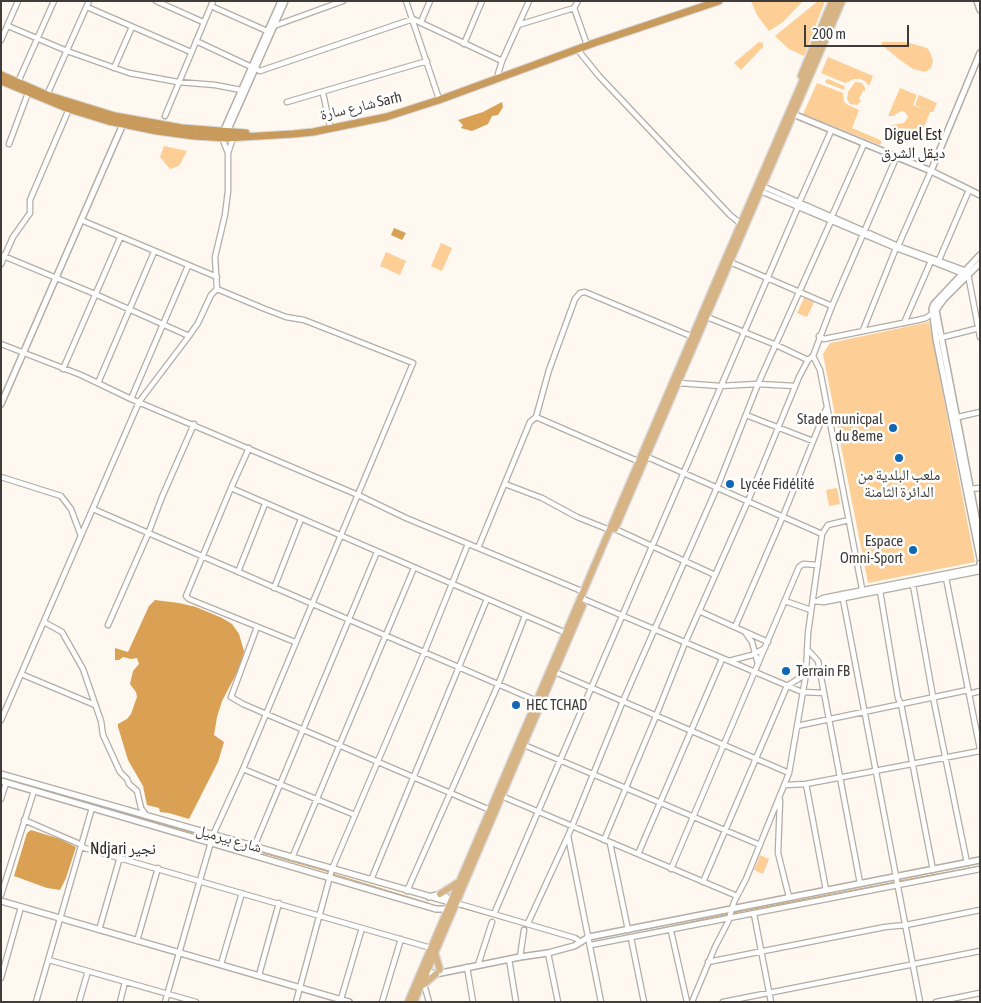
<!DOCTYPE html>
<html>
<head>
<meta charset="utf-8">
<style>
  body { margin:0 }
  #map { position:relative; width:981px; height:1003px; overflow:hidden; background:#fef8f1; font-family:"Asap Condensed",sans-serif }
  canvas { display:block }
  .frame { position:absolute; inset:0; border:2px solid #3f3c3a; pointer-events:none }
  .scale { position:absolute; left:804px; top:25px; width:105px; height:22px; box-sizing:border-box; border:2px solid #3f3c3a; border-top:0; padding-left:6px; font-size:15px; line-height:18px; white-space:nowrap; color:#3f3c3a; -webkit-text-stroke:4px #fff; paint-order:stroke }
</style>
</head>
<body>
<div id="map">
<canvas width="981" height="1003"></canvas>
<div class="frame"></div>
<div class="scale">200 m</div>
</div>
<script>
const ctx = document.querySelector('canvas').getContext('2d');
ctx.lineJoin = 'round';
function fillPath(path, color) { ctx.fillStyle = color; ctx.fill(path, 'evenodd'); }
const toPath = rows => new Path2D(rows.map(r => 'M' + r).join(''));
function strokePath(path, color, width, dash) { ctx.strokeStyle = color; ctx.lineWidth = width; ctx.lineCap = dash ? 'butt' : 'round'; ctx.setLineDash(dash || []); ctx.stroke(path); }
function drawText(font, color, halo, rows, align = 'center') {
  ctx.font = font + ' "Asap Condensed","Noto Naskh Arabic",sans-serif'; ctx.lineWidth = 5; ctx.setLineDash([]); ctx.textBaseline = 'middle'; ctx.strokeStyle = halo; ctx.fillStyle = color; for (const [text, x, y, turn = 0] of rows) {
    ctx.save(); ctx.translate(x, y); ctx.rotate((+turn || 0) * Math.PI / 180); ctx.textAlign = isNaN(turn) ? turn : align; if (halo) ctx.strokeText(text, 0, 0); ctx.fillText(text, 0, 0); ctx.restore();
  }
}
const green = toPath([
  [751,1,803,1,783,22,769,31,757,15],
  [818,1,825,1,804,56,789,49,775,36],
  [759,42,763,43,763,47,741,70,734,63],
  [882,42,906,42,927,48,930,52,933,61,931,68,925,72,913,69,900,60,882,45],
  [828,57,873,76,869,86,865,81,860,79,854,79,845,83,821,73],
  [828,79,844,86,845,87,844,90,826,83,825,81],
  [855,82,862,83,865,88,865,91,863,91,859,99,861,101,857,105,850,104,847,99,848,92],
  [817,83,843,93,844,102,848,105,859,110,852,128,878,139,882,142,880,145,803,114],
  [900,88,917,95,913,105,925,110,915,105,919,95,937,103,933,112,930,112,922,133,912,129,911,131,891,127,892,125,904,123,908,117,905,112,901,111,893,116,888,116],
  [164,146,187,151,179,166,170,169,160,157],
  [441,243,452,248,442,271,431,266],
  [386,252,406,261,400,275,380,266],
  [804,298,814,302,807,317,797,313],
  [929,322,975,562,868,583,823,354,830,343],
  [837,488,840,504,829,506,826,490],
  [760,855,769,859,763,874,754,870]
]);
const water = toPath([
  [502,102,503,107,498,115,492,116,488,124,472,131,461,128,463,125,458,120,483,112],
  [394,228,406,233,402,240,391,235],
  [155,600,179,603,196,607,222,618,232,624,239,634,244,651,242,663,222,701,217,717,214,735,224,742,218,762,189,819,169,813,160,812,159,808,147,805,143,786,128,760,118,727,118,724,127,719,131,714,137,697,136,692,130,684,133,671,139,664,137,658,131,659,123,657,119,660,115,660,115,648,128,652,149,606],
  [31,830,60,839,76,847,66,878,60,890,47,888,14,876,27,833]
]);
const stream = toPath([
  [50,790,92,804,329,872],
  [333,874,428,903],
  [899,881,980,866],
  [458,907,533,928],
  [733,913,896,882],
  [591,943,729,914]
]);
const minor = toPath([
  [156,1,203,22],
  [406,1,438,96],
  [578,1,574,8,586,42],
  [211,6,267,31],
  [87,7,191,52],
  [421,22,430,1],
  [518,25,574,8],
  [8,26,67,51,129,73,178,82,215,85,241,90],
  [274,26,343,1],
  [1,40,18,1],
  [196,41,260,71,413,19,502,61],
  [464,44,482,1],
  [577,49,599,76,730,215,741,224],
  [114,68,132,27],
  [498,74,502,61,529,1],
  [18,82,54,1],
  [323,93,330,126],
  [47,95,89,1],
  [287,102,427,61],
  [165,116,213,1],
  [9,144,28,93],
  [228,153,233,138],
  [762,186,898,246,964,270,968,274,980,337],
  [758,190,896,248,931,261,961,273,964,277],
  [799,203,831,131],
  [832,216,864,144],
  [81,220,217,277],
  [898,246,931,171],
  [1,255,95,294,189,336],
  [939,260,969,190],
  [730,262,832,306],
  [1,264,13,237,30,213,30,200,69,109],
  [707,317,776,345,808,360],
  [904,323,931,261],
  [863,330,896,248],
  [819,336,824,339,918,320,926,318,933,313],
  [936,339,979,328],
  [1,344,81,375,131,399,358,495,406,518,584,592],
  [63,369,120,238],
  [98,383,154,252],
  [679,383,720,386,758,384,795,386],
  [131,399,188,266],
  [746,415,813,441],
  [536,417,640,462],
  [954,418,980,412],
  [249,448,231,488,186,596,189,599,295,642],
  [645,456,822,534],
  [1,477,61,496,71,509,81,536],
  [505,484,542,498,577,517,610,530],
  [231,488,566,633],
  [969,489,980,488],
  [93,509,537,701],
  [615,529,715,575],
  [478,548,530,422,536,417,549,370,575,299,580,293,585,292,693,337],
  [238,572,265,504],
  [946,578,980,749],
  [913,585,933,697,967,863],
  [274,588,301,519],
  [880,591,898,698,901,704,933,870],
  [842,594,920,1002],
  [863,594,820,370,813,356,832,306,896,158],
  [581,598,802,692,824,693],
  [785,601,811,610],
  [813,601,824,602,980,571],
  [818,601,823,598,980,567],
  [699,611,768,642],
  [44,622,62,632,83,669,101,721,103,735,120,772,127,779,129,784,137,791,141,808,146,815],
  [108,625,148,534,162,497,194,424],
  [257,627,231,697,243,704,490,810],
  [735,627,783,516,826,409],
  [745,632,752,642,758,664],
  [807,649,818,661,860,883],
  [729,661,752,655,765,648],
  [555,672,789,773],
  [21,674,95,705],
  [969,694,980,691],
  [1,720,139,402,189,336,198,323,211,295,217,289,215,257,225,215,228,191,228,153,222,138],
  [797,726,968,690],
  [524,745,760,845],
  [243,769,355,815],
  [806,784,826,890],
  [785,785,806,784,980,751],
  [499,795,737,896],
  [1,799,6,783],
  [780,800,778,853,789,897],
  [24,820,82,845],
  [604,840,656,716,685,643,748,501,799,377,808,360,813,356],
  [610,843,628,930],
  [81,847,431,948],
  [254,847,377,552],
  [638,854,722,659],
  [292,858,414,568],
  [671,869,799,567,803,564,818,565],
  [371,880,487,599],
  [703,882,787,686,806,674],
  [407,891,498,685,525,616],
  [1,895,34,791],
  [456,903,575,938,581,942],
  [494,914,798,207],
  [754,914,771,1002],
  [528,923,568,836],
  [99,930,120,857],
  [671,931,687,1002],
  [631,938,644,1002],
  [137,941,158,868],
  [591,945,980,869],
  [548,953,558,1002],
  [520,957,524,930],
  [509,959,516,1002],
  [49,960,196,1002],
  [708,962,885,927,906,925,980,910],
  [221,964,242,893],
  [478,965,492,922],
  [467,967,473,1002],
  [259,975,279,903],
  [1,978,21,907],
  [424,984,429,1002],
  [341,999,362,928],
  [36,1002,92,808],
  [79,1002,88,971],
  [120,1002,125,982],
  [165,1002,213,835,243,769,413,363,304,320,286,317,265,309,217,289],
  [296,1002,332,869,424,653,468,544],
  [382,1002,401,939],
  [601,1002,568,836,623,701,719,483,758,384,831,221],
  [692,1002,715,947,728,922,734,902,746,879,789,773,806,674,808,633,822,534,828,525,849,520],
  [723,1002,980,951],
  [936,1002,980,993]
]);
const tertiary = toPath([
  [977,1,980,10],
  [793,114,931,171,980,195],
  [223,132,281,1],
  [227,132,285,1],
  [931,171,980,53],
  [980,255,934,304,932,309,936,339,980,558],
  [980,263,944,299,936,310,980,538],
  [1,404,123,124],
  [980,563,980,570],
  [1,774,453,903],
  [1,781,436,909,448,909],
  [429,897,440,894,454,901],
  [1,901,349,1002],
  [424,971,436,974,520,957,548,953,574,946,589,937,980,860]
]);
const primary = toPath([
  [801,76,832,1],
  [615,529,842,1],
  [440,894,457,883],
  [435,953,440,970],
  [423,985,436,974],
  [408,1002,719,274,837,1],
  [414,1002,583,605]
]);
const trunk = toPath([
  [1,75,47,95,115,116,182,128,246,133],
  [1,81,69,109,108,121,157,131,194,136,226,138,293,134,313,132,386,117,439,100,594,43,719,1]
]);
const markers = [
  [893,428,5,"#1067b4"],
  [899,458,5,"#1067b4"],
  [730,484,5,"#1067b4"],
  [913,550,5,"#1067b4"],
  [786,671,5,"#1067b4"],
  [516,705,5,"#1067b4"]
];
const streetNames = [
  ["شارع سارة Sarh",361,106,-13],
  ["شارع بيرميل",229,839,16]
];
const poiNames = [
  ["Stade municpal",883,419,"right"],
  ["du 8eme",883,436,"right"],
  ["ملعب البلدية من",899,475,"center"],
  ["الدائرة الثامنة",899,492,"center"],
  ["Lycée Fidélité",740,484],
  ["Espace",903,541,"right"],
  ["Omni-Sport",903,558,"right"],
  ["Terrain FB",796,671],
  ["HEC TCHAD",526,705]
];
const neighbourhoodNames = [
  ["Diguel Est",913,135],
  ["ديقل الشرق",913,153],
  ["Ndjari نجير",123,849]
];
fillPath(green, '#fdce95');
fillPath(water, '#daa053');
strokePath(stream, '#daa053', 1);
strokePath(minor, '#b2ada6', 7);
strokePath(tertiary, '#b2ada6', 8);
strokePath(primary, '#d9d8d8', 9);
strokePath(trunk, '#d9d8d8', 9);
strokePath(minor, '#fff', 4.5);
strokePath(tertiary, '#fff', 5);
strokePath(primary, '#d6b485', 6);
strokePath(trunk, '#c89b5c', 7);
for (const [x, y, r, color] of markers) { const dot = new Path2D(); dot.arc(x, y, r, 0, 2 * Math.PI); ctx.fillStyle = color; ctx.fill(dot); strokePath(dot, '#fff', 2); }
drawText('15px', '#3f3c3a', '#fff', streetNames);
drawText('15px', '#3f3c3a', '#fff', poiNames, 'left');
drawText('16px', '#2f2a25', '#fff', neighbourhoodNames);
</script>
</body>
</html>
